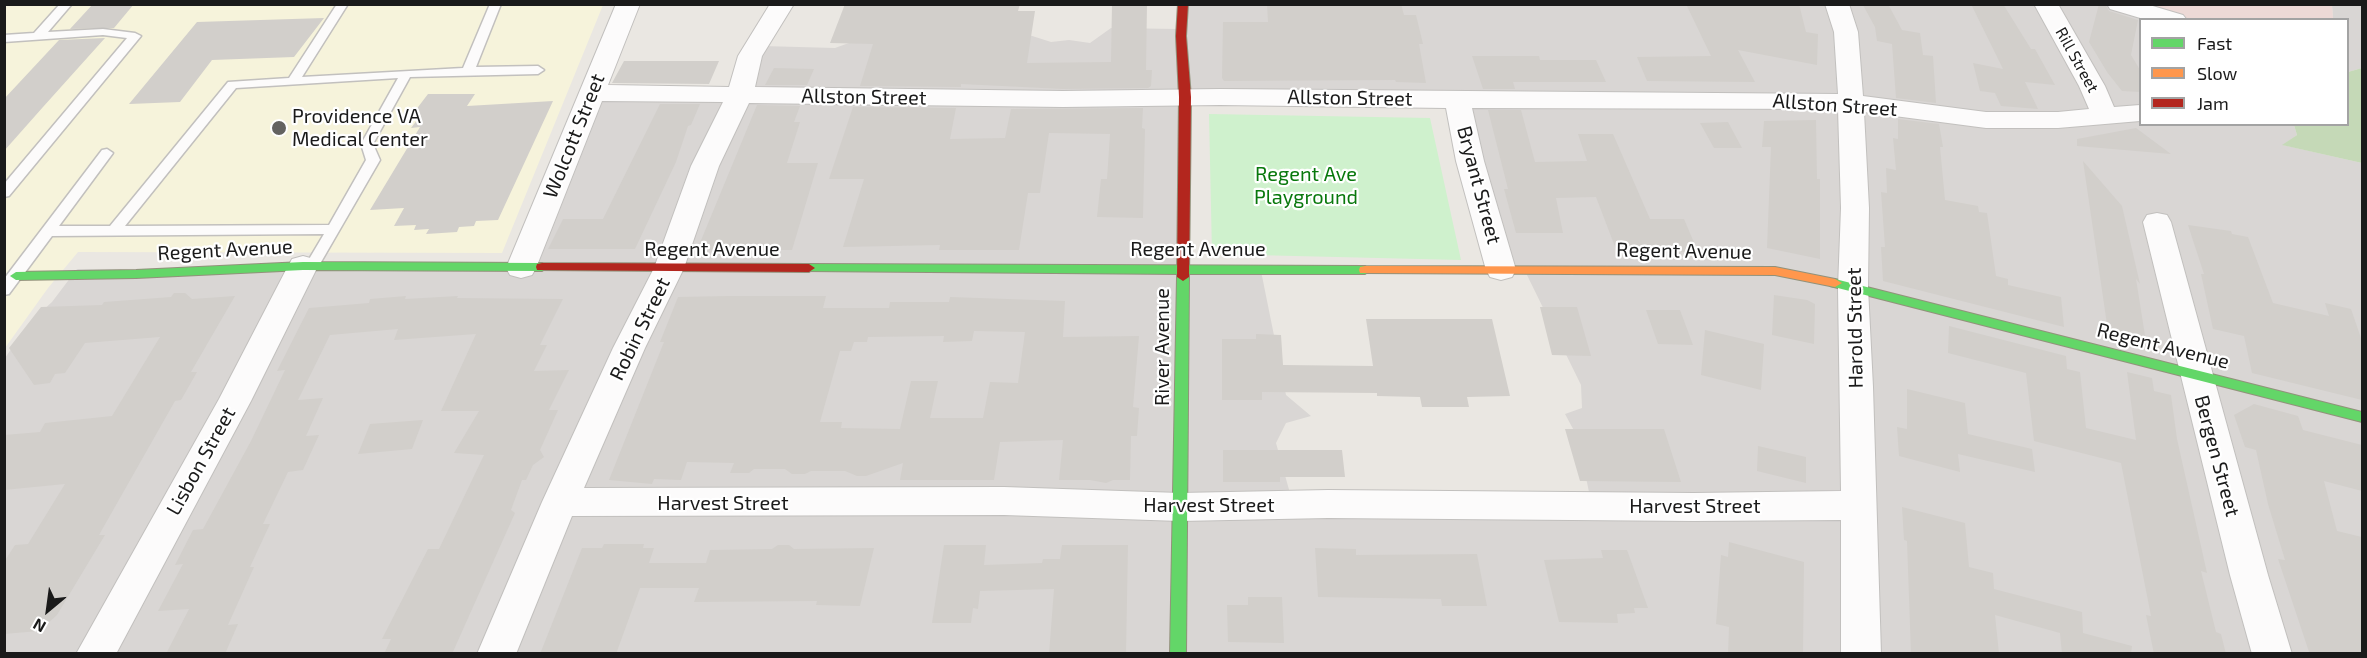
<!DOCTYPE html>
<html>
<head>
<meta charset="utf-8">
<style>
  body { margin:0 }
  #map { position:relative; width:2367px; height:658px; overflow:hidden; background:#eae7e2; font-family:"Exo 2",sans-serif }
  canvas { display:block }
  .frame { position:absolute; inset:0; border:6px solid #1a1a1a; pointer-events:none }
  .legend { position:absolute; left:2139px; top:18px; width:210px; height:108px; box-sizing:border-box; background:#fff; border:2px solid #a3a3a3; margin:0; padding:8px 10px; list-style:none; font-size:18px; color:#1a1a1a }
  .legend li { display:flex; align-items:center; gap:12px; height:30px }
  .legend b { width:30px; border:2px solid #a3a3a3 }
  .north { position:absolute; left:18px; top:580px; width:60px; height:60px; -webkit-text-stroke:4px #fff; paint-order:stroke; rotate:209deg; font-size:16px; font-weight:700; line-height:24px; text-align:center; color:#1a1a1a }
  .north::after { content:''; display:block; margin:auto; width:21px; height:27px; background:#1a1a1a; clip-path:polygon(50% 0,100% 100%,50% 72%,0 100%) }
</style>
</head>
<body>
<div id="map">
<canvas width="2367" height="658"></canvas>
<div class="frame"></div>
<ul class="legend">
<li><b style="height:8px;background:#63d668"></b>Fast</li>
<li><b style="height:8px;background:#ff974d"></b>Slow</li>
<li><b style="height:8px;background:#b3261e"></b>Jam</li>
</ul>
<div class="north">N</div>
</div>
<script>
const ctx = document.querySelector('canvas').getContext('2d');
ctx.lineJoin = 'round';
function fillPath(path, color) { ctx.fillStyle = color; ctx.fill(path, 'evenodd'); }
const toPath = rows => new Path2D(rows.map(r => 'M' + r).join(''));
function strokePath(path, color, width, dash) { ctx.strokeStyle = color; ctx.lineWidth = width; ctx.lineCap = dash ? 'butt' : 'round'; ctx.setLineDash(dash || []); ctx.stroke(path); }
function drawText(font, color, halo, rows, align = 'center') {
  ctx.font = font + ' "Exo 2",sans-serif'; ctx.lineWidth = 4.5; ctx.setLineDash([]); ctx.textBaseline = 'middle'; ctx.strokeStyle = halo; ctx.fillStyle = color; for (const [text, x, y, turn = 0] of rows) {
    ctx.save(); ctx.translate(x, y); ctx.rotate((+turn || 0) * Math.PI / 180); ctx.textAlign = isNaN(turn) ? turn : align; if (halo) ctx.strokeText(text, 0, 0); ctx.fillText(text, 0, 0); ctx.restore();
  }
}
const residential = toPath([
  [1181,4,2136,5,2155,19,2140,20,2140,124,2294,125,2297,135,2283,145,2362,163,2362,653,5,654,5,358,29,323,52,302,77,269,506,268,588,98,731,96,762,46,835,48,871,35,1026,34,1051,42,1069,40,1090,43,1111,28,1178,29],
  [1192,98,1458,108,1507,271,1526,273,1581,385,1582,408,1565,414,1578,438,1591,502,1293,504,1276,443,1286,423,1311,416,1286,395,1261,271,1181,269],
  [2332,5,2362,5,2362,68,2348,72,2348,20,2333,19]
]);
const commercial = toPath([
  [2136,5,2332,5,2333,19,2155,19]
]);
const education = toPath([
  [5,5,603,5,502,253,78,252,48,288,5,348]
]);
const forest = toPath([
  [2362,68,2362,163,2282,145,2297,135,2294,125,2348,124,2348,72]
]);
const park = toPath([
  [1209,114,1430,118,1461,260,1212,254]
]);
const building = toPath([
  [93,4,134,4,114,28,70,29],
  [845,4,1020,4,1018,11,1035,11,1027,63,1111,62,1112,4,1147,4,1146,70,1152,70,1151,86,1148,88,1063,89,961,84,961,87,860,86,873,44,830,43],
  [1267,4,1401,4,1404,15,1416,15,1423,44,1419,44,1426,83,1396,82,1395,80,1224,81,1222,78,1223,22,1268,22],
  [1686,4,1799,4,1806,32,1818,34,1817,65,1738,50,1755,82,1647,81,1637,57,1711,56],
  [1971,4,2003,4,2031,49,2035,49,2055,85,2025,82,2038,109,2001,106,1995,93,1980,91,1973,63,2003,69],
  [2099,4,2105,4,2109,11,2138,20,2131,55,2140,70,2140,92,2122,91,2107,72,2089,42],
  [1863,5,1889,6,1902,30,1920,33,1923,55,1933,56,1936,103,1896,98,1892,44,1877,41,1875,27],
  [324,18,294,57,212,60,180,102,129,104,197,22],
  [105,38,43,107,4,151,4,99,59,40],
  [1472,56,1539,56,1540,60,1596,60,1606,82,1513,82,1515,89,1483,89],
  [624,61,719,61,709,84,612,83],
  [774,68,814,69,807,85,765,85],
  [428,94,475,94,467,106,553,101,498,220,476,221,474,226,459,227,457,232,426,234,429,229,414,230,416,225,394,226,404,208,370,210,420,127,411,128,421,115,412,115],
  [660,104,700,104,691,125,688,126,676,162,635,249,548,249,563,219,603,219],
  [757,105,800,106,794,122,800,122,787,163,818,163,792,250,697,250],
  [853,107,956,108,950,139,1005,138,1011,109,1143,108,1142,128,1145,129,1143,218,1097,217,1101,179,1107,179,1110,134,1049,133,1040,193,1028,193,1019,250,939,250,940,245,843,247,864,179,829,179],
  [1488,110,1521,110,1535,162,1587,161,1578,134,1613,134,1650,219,1684,219,1698,252,1617,252,1596,197,1556,198,1563,233,1516,233,1504,189,1508,189],
  [1898,119,1939,124,1943,147,1940,147,1945,200,1978,206,1979,212,1987,213,1996,276,2008,279,2008,285,2061,297,2064,327,1883,281,1881,247,1885,247,1881,192,1887,193,1886,168,1896,170,1893,138,1898,139],
  [1816,120,1817,179,1820,179,1820,259,1767,248,1771,147,1762,147,1764,121],
  [1728,122,1742,148,1714,148,1700,123],
  [2136,128,2171,154,2077,146,2077,139],
  [2083,161,2122,206,2140,284,2136,279,2147,348,2109,338],
  [2188,225,2231,231,2232,234,2248,237,2273,303,2329,316,2325,303,2351,309,2362,341,2362,400,2252,373,2244,336,2213,329,2201,274,2204,274],
  [174,293,185,293,192,299,235,296,191,372,197,372,181,400,175,401,99,535,105,535,57,615,39,631,4,634,4,562,15,545,28,544,65,484,4,490,4,435,40,432,45,423,112,416,160,337,85,343,65,373,55,374,50,383,34,385,9,348,41,307,102,305,104,302,171,297],
  [1774,295,1807,300,1815,304,1814,344,1772,335],
  [406,296,405,299,458,296,457,298,563,299,540,345,547,345,534,371,569,370,549,410,558,410,540,450,544,457,533,465,526,480,522,480,511,510,515,513,452,654,384,654,391,639,382,639,428,549,439,549,484,455,454,453,479,411,441,411,476,334,394,340,398,329,330,335,298,400,323,398,306,436,319,435,303,470,288,472,263,524,270,524,250,567,254,567,228,625,238,624,225,654,166,654,189,609,158,611,183,564,175,565,193,530,203,529,251,441,285,370,277,371,309,308,369,303,370,299],
  [728,296,826,296,823,308,889,308,890,302,949,302,950,297,1065,301,1063,337,1139,336,1133,407,1139,408,1137,436,1131,436,1130,480,1113,480,1106,483,1090,480,1059,480,1063,440,1000,442,994,480,900,480,903,463,866,476,857,476,845,471,811,471,805,474,792,474,785,469,754,469,749,473,730,473,734,463,687,462,681,480,654,479,652,484,609,480,664,342,660,342,678,297],
  [974,331,1025,332,1018,383,990,382,983,418,930,418,938,381,911,381,900,429,841,428,842,422,820,422,840,351,851,351,854,342,867,342,868,337,944,336,943,342,972,341],
  [1540,307,1577,307,1591,356,1552,355],
  [1646,310,1680,310,1693,345,1658,344],
  [1366,319,1492,319,1510,396,1467,397,1469,407,1422,407,1420,397,1377,396,1377,393,1262,392,1262,400,1222,400,1222,339,1256,339,1256,334,1281,335,1283,365,1373,366],
  [1949,326,2066,356,2067,369,2080,372,2086,428,2136,440,2127,372,2152,378,2154,391,2171,395,2177,439,2207,573,2201,571,2216,632,2221,634,2226,654,2154,654,2146,615,2151,616,2121,463,2034,441,2026,373,1948,353],
  [1705,330,1764,344,1761,390,1701,375],
  [1907,389,1965,403,1968,434,2032,449,2035,472,1958,454,1960,472,1899,456,1897,427,1907,429],
  [2254,404,2298,416,2303,430,2362,445,2362,491,2324,481,2337,531,2362,537,2362,654,2310,654,2308,649,2278,559,2285,560,2268,504,2256,450,2245,447,2234,415],
  [423,420,412,449,358,454,370,424],
  [1565,429,1664,429,1681,482,1580,481],
  [1758,446,1806,457,1806,483,1757,471],
  [1223,450,1342,450,1345,477,1280,477,1280,482,1223,482],
  [1902,507,1965,523,1969,567,1993,573,1994,589,2082,612,2083,633,2132,646,2131,654,2062,654,2060,633,1995,615,1999,654,1911,654,1907,541,1904,540],
  [1729,542,1804,562,1803,654,1728,654,1729,627,1716,624,1721,555,1728,557],
  [604,544,644,544,643,548,654,548,649,563,706,563,710,550,772,549,778,545,789,545,794,549,874,548,860,606,816,605,817,601,694,602,699,588,640,588,616,654,540,654,582,548,602,548],
  [944,545,986,545,984,565,1042,563,1043,559,1060,559,1062,545,1128,545,1126,654,1049,654,1054,589,980,591,978,609,973,608,971,623,932,623],
  [1315,548,1356,549,1356,555,1477,554,1487,606,1442,606,1441,599,1318,597],
  [1601,550,1627,550,1648,608,1634,608,1635,613,1617,614,1618,623,1559,622,1544,560,1603,558],
  [1248,597,1282,597,1284,643,1228,642,1227,605,1248,605]
]);
const lane = toPath([
  [60,4,72,4,48,32,103,29,135,33,141,36,9,196,4,197,4,184,127,38,103,35,4,42,4,35,34,33,60,4],
  [337,4,348,4,302,77,463,68,490,4,501,4,476,67,538,66,544,70,538,74,410,77,373,144,380,160,317,269,307,269,305,266,324,234,52,236,9,294,4,295,4,279,102,150,107,149,113,153,59,226,110,226,228,82,289,78,337,4],
  [398,78,361,144,366,160,329,225,125,226,236,88,398,78]
]);
const street = toPath([
  [616,4,640,4,608,85,729,87,738,56,770,4,794,4,762,56,755,87,1063,91,1220,89,1838,94,1834,32,1825,4,1849,4,1858,32,1863,96,1986,112,2058,112,2089,109,2079,86,2034,4,2058,4,2105,86,2114,107,2140,105,2140,121,2058,128,1986,128,1864,112,1869,208,1868,288,1873,387,1881,654,1841,654,1841,520,1694,521,1328,518,1180,521,1004,515,572,516,516,654,477,654,542,502,613,348,654,268,691,166,723,102,602,101,536,268,532,275,521,278,510,275,506,268,616,4],
  [749,103,1063,107,1220,105,1446,108,1456,161,1486,270,1490,277,1501,280,1512,277,1516,270,1484,161,1472,108,1838,109,1841,208,1838,288,1841,491,1694,493,1328,490,1180,493,1004,487,584,488,645,348,684,268,719,166,749,103],
  [2107,4,2146,4,2183,15,2187,20,2147,20,2110,9,2107,4],
  [2157,213,2167,215,2171,222,2268,575,2292,654,2252,654,2230,575,2143,222,2147,215,2157,213],
  [303,256,314,259,318,266,251,401,116,654,76,654,219,399,288,266,292,259,303,256]
]);
const fast = toPath([
  [303,262,542,263,548,267,542,271,303,270,136,278,16,280,10,276,16,272,136,270,303,262],
  [809,264,1365,266,1371,270,1365,274,1187,274,1189,277,1186,654,1170,654,1177,277,1179,274,804,271,803,268,809,264],
  [1835,279,2362,412,2362,422,1830,286,1828,283,1835,279]
]);
const slow = toPath([
  [1365,266,1775,267,1835,279,1842,283,1835,287,1775,275,1360,273,1359,270,1360,267,1365,266]
]);
const jam = toPath([
  [1178,4,1188,4,1186,36,1191,97,1189,277,1183,281,1177,277,1179,97,1176,36,1178,4],
  [542,263,809,264,815,268,809,272,537,270,536,267,537,264,542,263]
]);
const markers = [
  [279,128,8,"#636260"]
];
const farStreetnames = [
  ["Rill Street",2077,60,61]
];
const streetNames = [
  ["Allston Street",864,97,1],
  ["Allston Street",1350,98,1],
  ["Allston Street",1835,105,4],
  ["Wolcott Street",574,136,-68],
  ["Bryant Street",1479,185,75],
  ["Regent Avenue",712,249],
  ["Regent Avenue",1198,249],
  ["Regent Avenue",225,250,-3],
  ["Regent Avenue",1684,251,1],
  ["Harold Street",1855,328,-91],
  ["Robin Street",640,329,-64],
  ["Regent Avenue",2163,346,14],
  ["River Avenue",1162,347,-90],
  ["Bergen Street",2217,456,75],
  ["Lisbon Street",201,461,-61],
  ["Harvest Street",723,503],
  ["Harvest Street",1209,505],
  ["Harvest Street",1695,506]
];
const poiNames = [
  ["Providence VA",292,116],
  ["Medical Center",292,139]
];
const parkNames = [
  ["Regent Ave",1306,174],
  ["Playground",1306,197]
];
fillPath(residential, '#d9d6d4');
fillPath(commercial, '#edd9d6');
fillPath(education, '#f6f3db');
fillPath(forest, '#c5d9b7');
fillPath(park, '#cff1cd');
fillPath(building, '#d2cfcb');
strokePath(lane, '#c2c0be', 3);
strokePath(street, '#c2c0be', 2);
strokePath(fast, '#92927b', 2);
strokePath(slow, '#92927b', 2);
strokePath(jam, '#92927b', 2);
fillPath(lane, '#fcfbfb');
fillPath(street, '#fcfbfb');
fillPath(fast, '#63d668');
fillPath(slow, '#ff974d');
fillPath(jam, '#b3261e');
for (const [x, y, r, color] of markers) { const dot = new Path2D(); dot.arc(x, y, r, 0, 2 * Math.PI); ctx.fillStyle = color; ctx.fill(dot); strokePath(dot, '#fff', 2); }
drawText('16px', '#1a1a1a', '#fff', farStreetnames);
drawText('20px', '#1a1a1a', '#fff', streetNames);
drawText('20px', '#1a1a1a', '#fff', poiNames, 'left');
drawText('20px', '#08780c', '#fff', parkNames);
</script>
</body>
</html>
